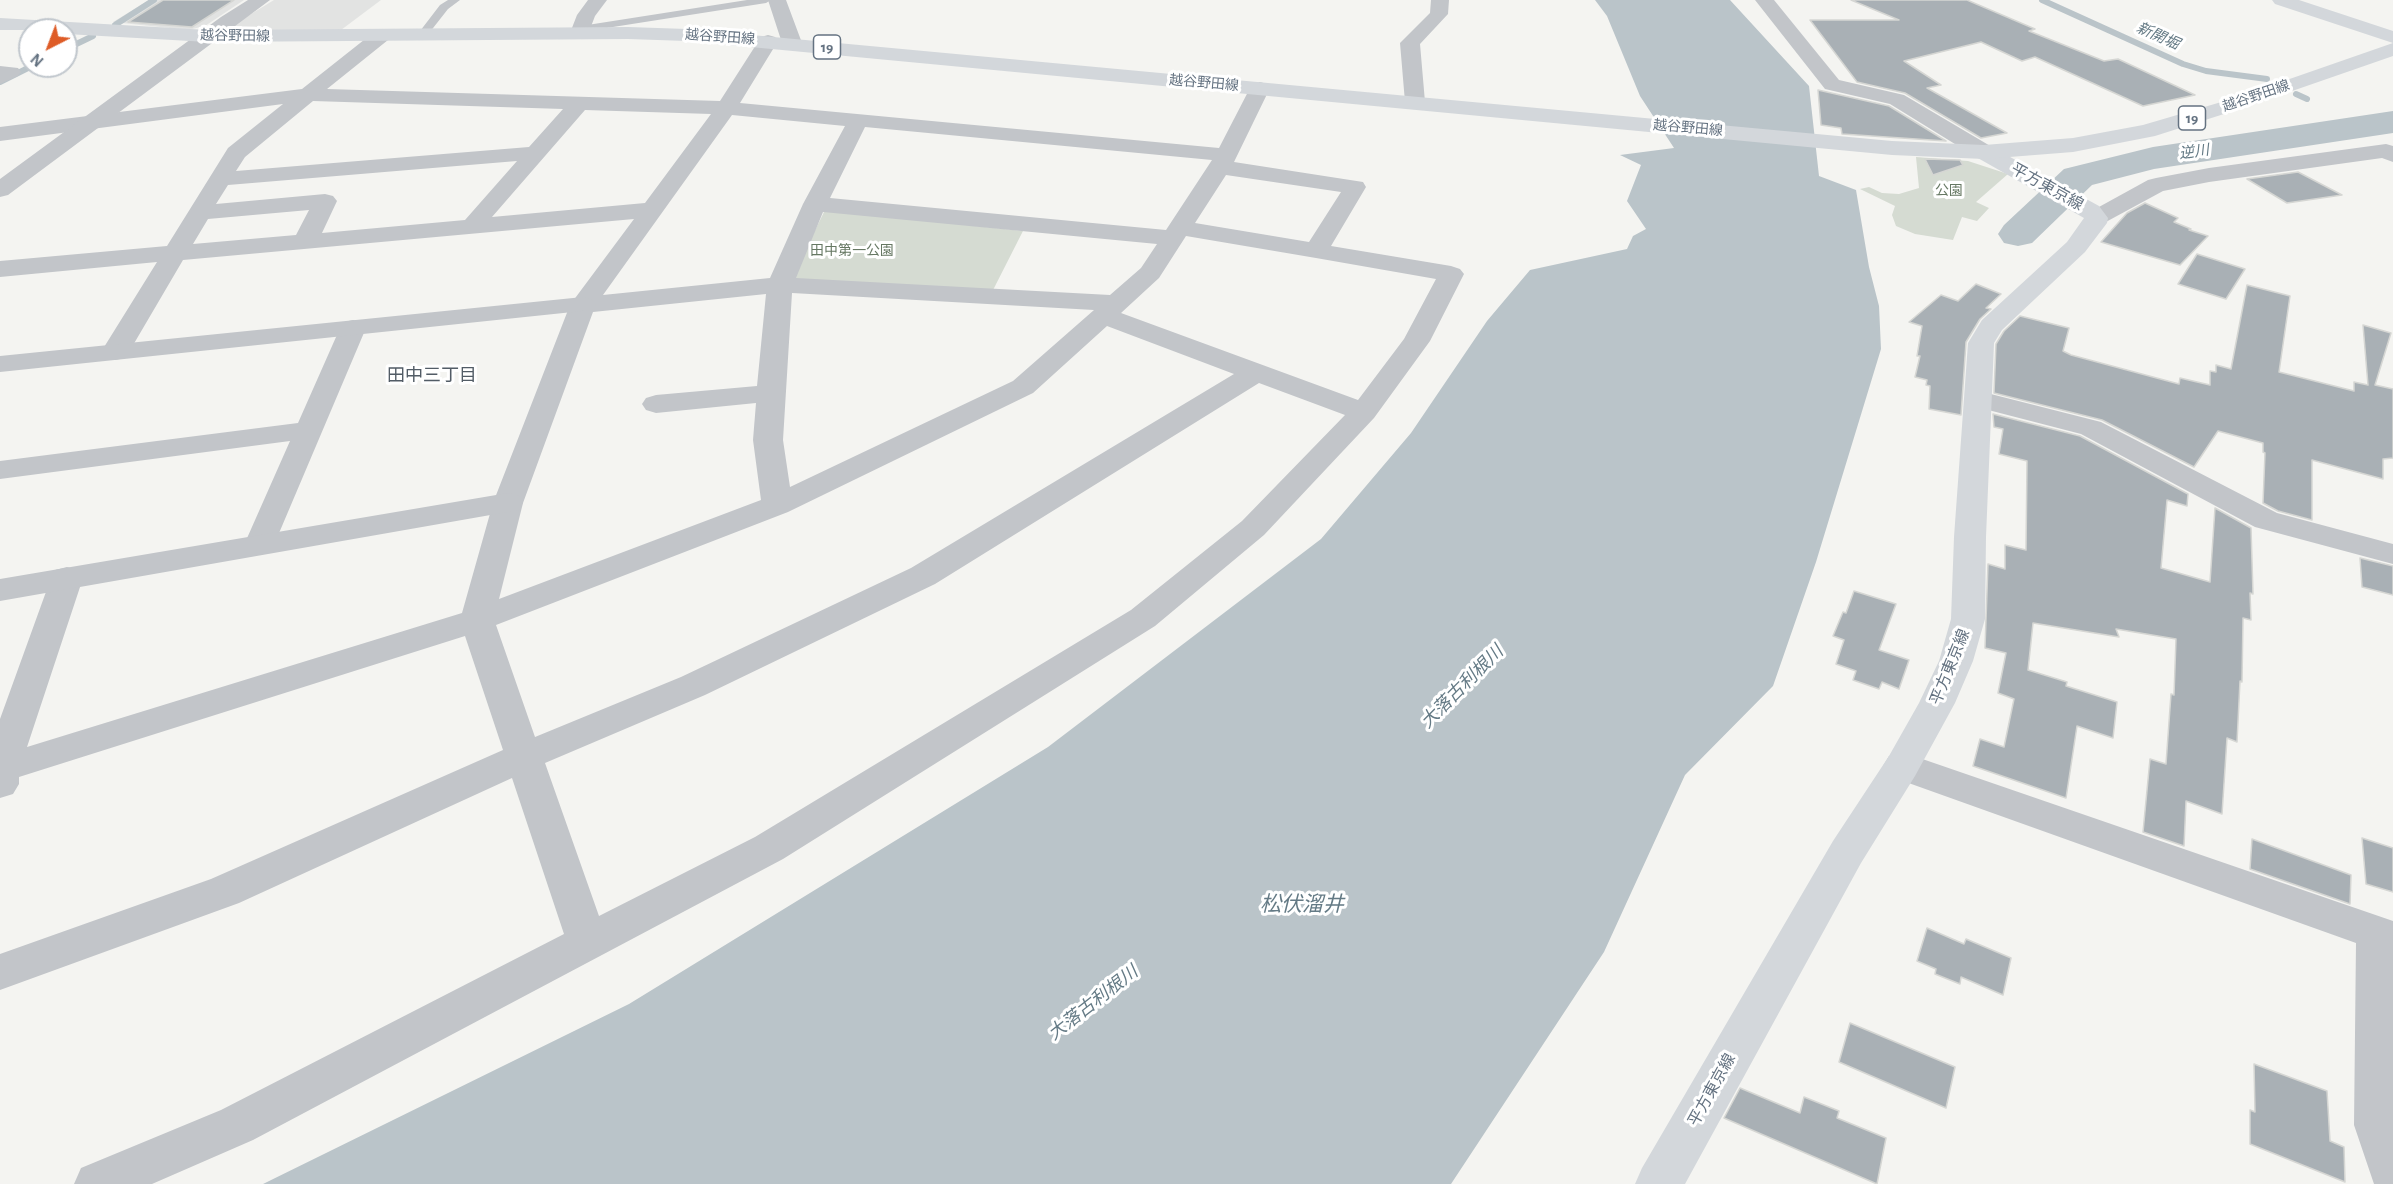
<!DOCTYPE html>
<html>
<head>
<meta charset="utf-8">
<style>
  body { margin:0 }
  #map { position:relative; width:2393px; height:1184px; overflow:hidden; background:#f4f4f1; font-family:"Alegreya Sans",sans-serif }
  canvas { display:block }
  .north { position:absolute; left:18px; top:18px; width:60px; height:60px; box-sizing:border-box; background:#fff; border:2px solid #c1c7cd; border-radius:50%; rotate:222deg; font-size:16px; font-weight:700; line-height:24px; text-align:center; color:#647281 }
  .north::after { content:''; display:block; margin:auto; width:21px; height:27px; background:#de5c27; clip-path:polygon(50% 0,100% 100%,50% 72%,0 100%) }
</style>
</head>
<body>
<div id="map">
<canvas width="2393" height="1184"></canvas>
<div class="north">N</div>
</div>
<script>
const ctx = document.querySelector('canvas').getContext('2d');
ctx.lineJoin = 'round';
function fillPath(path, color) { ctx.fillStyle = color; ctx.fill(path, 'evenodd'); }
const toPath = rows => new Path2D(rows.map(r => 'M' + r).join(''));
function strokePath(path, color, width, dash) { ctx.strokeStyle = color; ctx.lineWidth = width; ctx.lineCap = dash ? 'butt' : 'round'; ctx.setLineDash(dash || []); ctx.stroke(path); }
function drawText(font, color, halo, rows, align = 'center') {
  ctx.font = font + ' "Alegreya Sans","Noto Sans JP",sans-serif'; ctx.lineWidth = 6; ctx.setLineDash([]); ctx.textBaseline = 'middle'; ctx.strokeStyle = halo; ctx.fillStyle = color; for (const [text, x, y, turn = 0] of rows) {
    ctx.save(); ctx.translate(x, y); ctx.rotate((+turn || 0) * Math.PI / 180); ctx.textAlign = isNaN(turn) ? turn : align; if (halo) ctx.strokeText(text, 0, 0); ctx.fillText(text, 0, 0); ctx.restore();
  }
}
const built = toPath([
  [149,0,244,0,205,26,188,30,113,22],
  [274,0,381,0,341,30,241,30,233,25]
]);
const green = toPath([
  [1916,157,1968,161,2008,174,1976,202,1989,208,1977,221,1962,217,1953,240,1915,234,1896,226,1892,215,1895,206,1860,189,1869,187,1882,193,1899,194,1919,188],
  [825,210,1023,231,990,296,788,285]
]);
const water = toPath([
  [1595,0,1730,0,1809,86,1819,176,1856,190,1869,267,1879,306,1881,349,1816,562,1773,686,1685,775,1604,952,1451,1184,263,1184,629,1004,1048,747,1321,539,1411,433,1487,321,1530,270,1627,249,1633,236,1646,229,1627,201,1641,165,1620,155,1674,148,1640,96,1607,16]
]);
const stream = toPath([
  [2042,0,2183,64,2206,71,2267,79],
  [115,25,154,0],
  [66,49,93,36],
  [0,82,32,66],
  [2296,94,2307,99]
]);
const river = toPath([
  [2393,111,2393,133,2154,169,2092,185,2032,243,2018,246,2004,243,1998,234,2004,225,2064,169,2153,147,2393,111]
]);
const building = toPath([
  [163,0,234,0,192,27,128,22,163,0],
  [1851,0,1967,0,2035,29,2029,31,2104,61,2118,59,2195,95,2143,106,2035,57,2022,61,1981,42,1904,61,1941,85,1927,88,2007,133,1981,138,1905,93,1857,82,1810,20,1899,20,1851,0],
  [1818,90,1889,106,1946,141,1842,134,1841,128,1821,125,1818,90],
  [1925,159,1960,160,1963,165,1933,175,1925,159],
  [2298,172,2342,195,2287,203,2247,179,2298,172],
  [2145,203,2178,218,2174,222,2191,229,2189,230,2208,236,2180,265,2101,242,2127,213,2145,203],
  [2197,254,2245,269,2226,299,2178,284,2197,254],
  [1976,284,2001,294,1986,308,1991,309,1980,319,1966,342,1961,415,1929,409,1930,386,1926,385,1927,380,1915,377,1920,356,1917,356,1922,326,1909,322,1941,295,1958,301,1976,284],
  [2247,285,2290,296,2279,372,2354,391,2354,382,2368,385,2363,325,2391,333,2375,385,2393,389,2393,458,2383,459,2383,479,2312,460,2312,520,2278,511,2263,503,2265,453,2263,452,2263,443,2218,431,2194,467,2102,420,1994,393,1996,344,2004,331,2020,316,2069,328,2063,351,2071,355,2179,384,2180,378,2210,385,2210,371,2216,372,2216,365,2231,369,2247,285],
  [1993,414,2080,436,2188,494,2187,506,2167,500,2161,568,2210,582,2215,508,2251,528,2253,594,2250,593,2251,620,2243,618,2242,682,2240,681,2237,742,2227,738,2222,814,2186,801,2184,846,2143,832,2150,759,2166,764,2171,694,2174,695,2176,639,2116,629,2119,637,2033,623,2028,670,2067,682,2066,686,2117,702,2113,738,2077,726,2066,798,1973,766,1980,739,2004,747,2014,699,1998,693,2006,653,1985,648,1988,564,2005,569,2005,545,2026,550,2027,461,1999,454,2003,429,1994,427,1993,414],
  [2360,558,2393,566,2393,595,2362,587,2360,558],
  [1854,591,1896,604,1879,650,1909,660,1899,689,1882,682,1879,689,1853,680,1856,671,1836,664,1844,640,1833,636,1843,612,1846,613,1854,591],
  [2362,838,2393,848,2393,892,2366,884,2362,838],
  [2252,839,2351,875,2350,904,2250,869,2252,839],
  [1927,928,1964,944,1966,939,2011,958,2003,995,1961,977,1960,984,1935,974,1936,969,1917,961,1927,928],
  [1850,1023,1955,1067,1946,1108,1839,1062,1850,1023],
  [2254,1064,2327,1091,2330,1141,2344,1147,2345,1182,2250,1144,2250,1110,2255,1112,2254,1064],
  [1740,1088,1800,1113,1804,1097,1839,1111,1837,1118,1886,1138,1877,1184,1724,1118,1740,1088]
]);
const service = toPath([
  [448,0,460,0,448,9,426,37,418,37,417,35,440,5,448,0],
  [747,0,771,0,766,3,581,32,576,29,581,26,747,0]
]);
const minor = toPath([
  [588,0,607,0,595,16,587,37,573,37,570,33,577,15,588,0],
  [768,0,786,0,802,43,799,47,792,49,785,47,782,43,768,0],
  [1431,0,1449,0,1448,14,1420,44,1425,102,1422,106,1415,108,1408,106,1405,102,1400,43,1430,13,1431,0],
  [1755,0,1774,0,1839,80,1904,95,1992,147,1995,152,1992,157,1984,159,1976,157,1890,104,1825,89,1755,0],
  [381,30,388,32,391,36,388,40,327,89,720,101,761,37,768,35,775,37,778,41,740,103,1219,148,1250,88,1253,84,1260,82,1267,84,1270,88,1234,162,1363,182,1366,187,1331,246,1451,266,1460,269,1464,274,1430,341,1374,418,1264,535,1155,626,783,859,253,1140,152,1184,74,1184,81,1168,221,1110,564,934,512,778,239,903,0,990,0,954,211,879,503,750,465,636,19,777,19,784,13,794,0,798,0,719,51,578,55,570,67,567,79,570,83,578,27,747,462,613,493,503,570,305,634,219,183,260,129,352,125,358,115,360,105,358,101,352,157,262,0,277,0,261,167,246,228,148,283,104,0,141,0,127,302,89,374,32,381,30],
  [313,101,563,109,529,147,236,171,245,157,313,101],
  [585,110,711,114,645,203,492,217,585,110],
  [732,115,845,126,803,204,770,278,603,295,732,115],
  [865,127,1212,160,1166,230,830,198,865,127],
  [517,161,465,220,322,233,337,201,333,196,325,194,216,204,228,185,517,161],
  [1226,175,1341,192,1309,242,1195,223,1226,175],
  [309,210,296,235,193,244,208,219,309,210],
  [823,212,1157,244,1141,268,1110,295,796,278,823,212],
  [1186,236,1316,258,1436,279,1404,339,1358,400,1121,313,1159,278,1186,236],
  [792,293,1094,310,1013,381,790,487,783,440,792,293],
  [766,294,757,386,656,395,646,398,642,404,646,410,656,413,756,403,753,440,761,500,499,599,523,503,593,312,766,294],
  [1107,326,1234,374,911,568,681,677,535,737,496,625,788,512,1033,393,1107,326],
  [1259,383,1345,415,1242,521,1131,610,755,837,599,916,545,763,705,695,935,584,1259,383],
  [0,66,18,68,21,72,18,76,0,84,0,66],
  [2386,144,2393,146,2393,162,2382,158,2209,182,2163,191,2104,223,2096,225,2088,223,2084,218,2088,213,2148,180,2156,178,2209,168,2386,144],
  [353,320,362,322,366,328,271,552,260,555,249,552,244,545,290,441,0,479,0,461,298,423,340,328,344,322,353,320],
  [1979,391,2101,422,2277,513,2393,544,2393,564,2255,527,2081,434,1969,405,1965,399,1969,393,1979,391],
  [1902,752,2393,921,2393,1184,2374,1184,2354,1125,2356,943,1889,776,1883,766,1889,756,1902,752]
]);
const tertiary = toPath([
  [248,0,270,0,8,195,0,197,0,179,221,17,248,0],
  [583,297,592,300,596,305,592,310,0,372,0,356,583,297],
  [508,493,519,496,523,503,519,510,0,601,0,579,508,493]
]);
const secondary = toPath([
  [2272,0,2299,0,2393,31,2393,43,2275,4,2272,0],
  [1984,145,1992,147,2099,206,2108,218,2107,223,2085,252,2002,330,1994,343,1986,537,1985,619,1973,661,1955,703,1915,776,1861,863,1685,1184,1635,1184,1642,1168,1833,841,1889,756,1919,703,1939,661,1951,619,1954,537,1968,343,1982,320,2067,242,2084,218,1976,157,1973,152,1976,147,1984,145]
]);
const primary = toPath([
  [0,18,208,30,628,27,687,29,1892,141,1984,145,2073,138,2143,125,2235,98,2393,43,2393,56,2249,106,2155,136,2073,152,1984,159,1892,155,687,41,628,39,208,42,66,34,66,30,0,30,0,18]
]);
const farStreetnames = [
  ["越谷野田線",235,36,1],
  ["越谷野田線",720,37,4],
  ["越谷野田線",1204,83,5],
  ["越谷野田線",2256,96,-19],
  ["越谷野田線",1688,128,5]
];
const farParknames = [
  ["公園",1949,191],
  ["田中第一公園",852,251]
];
const farWaternames = [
  ["新開堀",2158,36,24],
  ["逆川",2194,152,-8]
];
const shields = [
  [827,47,27],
  [2192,118,27]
];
const shieldNames = [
  ["19",827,47],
  ["19",2192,118]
];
const streetNames = [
  ["平方東京線",2047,187,29],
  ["平方東京線",1950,667,-68],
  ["平方東京線",1712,1090,-61]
];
const neighbourhoodNames = [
  ["田中三丁目",432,376]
];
const waterNames = [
  ["大落古利根川",1462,687,-45],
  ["大落古利根川",1093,1003,-38]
];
const nearWaternames = [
  ["松伏溜井",1302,905]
];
fillPath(built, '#e2e3e2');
fillPath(green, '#d5dbd2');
fillPath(water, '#bac4c9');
strokePath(stream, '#bac4c9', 6);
fillPath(river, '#bac4c9');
fillPath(building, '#a9b0b5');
strokePath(building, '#d5d6d3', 1.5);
fillPath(service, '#c2c5c9');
fillPath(minor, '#c2c5c9');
fillPath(tertiary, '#c2c5c9');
fillPath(secondary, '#d3d7db');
fillPath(primary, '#d3d7db');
drawText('14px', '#647281', '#fff', farStreetnames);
drawText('14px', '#667863', '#fff', farParknames);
drawText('italic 15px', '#647a85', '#fff', farWaternames);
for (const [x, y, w] of shields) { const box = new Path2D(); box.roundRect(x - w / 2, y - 12, w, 24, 4.5); ctx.fillStyle = '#fff'; ctx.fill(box); strokePath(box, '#647281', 1.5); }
drawText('bold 15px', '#647281', null, shieldNames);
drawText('16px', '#647281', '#fff', streetNames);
drawText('18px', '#525c66', '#fff', neighbourhoodNames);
drawText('italic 18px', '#647a85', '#fff', waterNames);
drawText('italic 21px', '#647a85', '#fff', nearWaternames);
</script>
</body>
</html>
